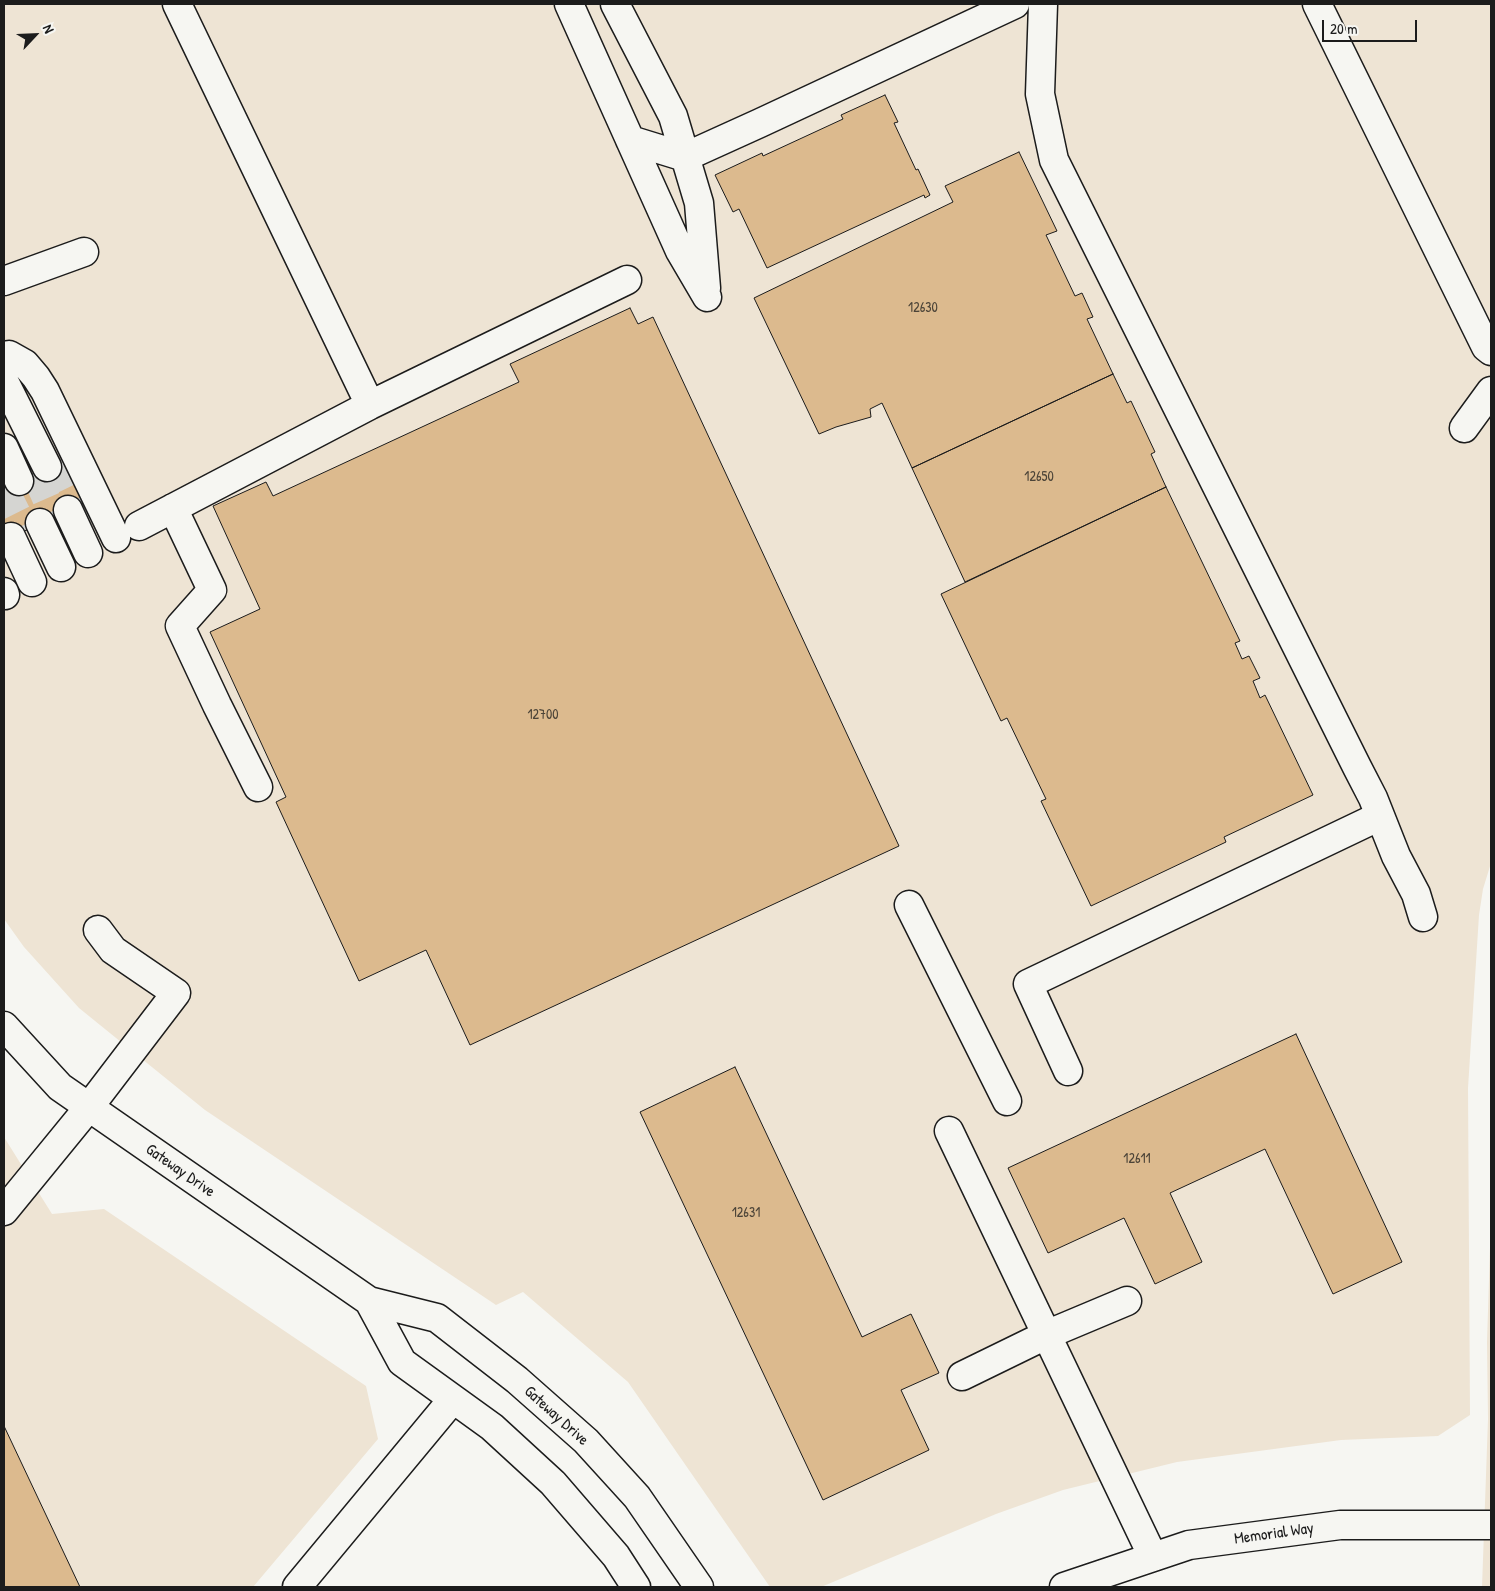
<!DOCTYPE html>
<html>
<head>
<meta charset="utf-8">
<style>
  body { margin:0 }
  #map { position:relative; width:1495px; height:1591px; overflow:hidden; background:#f6f6f2; font-family:"Patrick Hand",sans-serif }
  canvas { display:block }
  .frame { position:absolute; inset:0; border:5px solid #1c1c1c; pointer-events:none }
  .north { position:absolute; left:10px; top:10px; width:50px; height:50px; -webkit-text-stroke:4px #f6f6f2; paint-order:stroke; rotate:65deg; font-size:14px; font-weight:700; line-height:20px; text-align:center; color:#1c1c1c }
  .north::after { content:''; display:block; margin:auto; width:18px; height:22px; background:#1c1c1c; clip-path:polygon(50% 0,100% 100%,50% 72%,0 100%) }
  .scale { position:absolute; left:1322px; top:20px; width:95px; height:22px; box-sizing:border-box; border:2px solid #1c1c1c; border-top:0; padding-left:6px; font-size:15px; line-height:18px; white-space:nowrap; color:#1c1c1c; -webkit-text-stroke:4px #f6f6f2; paint-order:stroke }
</style>
</head>
<body>
<div id="map">
<canvas width="1495" height="1591"></canvas>
<div class="frame"></div>
<div class="north">N</div>
<div class="scale">20 m</div>
</div>
<script>
const ctx = document.querySelector('canvas').getContext('2d');
ctx.lineJoin = 'round';
function fillPath(path, color) { ctx.fillStyle = color; ctx.fill(path, 'evenodd'); }
const toPath = rows => new Path2D(rows.map(r => 'M' + r).join(''));
function strokePath(path, color, width, dash) { ctx.strokeStyle = color; ctx.lineWidth = width; ctx.lineCap = dash ? 'butt' : 'round'; ctx.setLineDash(dash || []); ctx.stroke(path); }
function drawText(font, color, halo, rows, align = 'center') {
  ctx.font = font + ' "Patrick Hand",sans-serif'; ctx.lineWidth = 5; ctx.setLineDash([]); ctx.textBaseline = 'middle'; ctx.strokeStyle = halo; ctx.fillStyle = color; for (const [text, x, y, turn = 0] of rows) {
    ctx.save(); ctx.translate(x, y); ctx.rotate((+turn || 0) * Math.PI / 180); ctx.textAlign = isNaN(turn) ? turn : align; if (halo) ctx.strokeText(text, 0, 0); ctx.fillText(text, 0, 0); ctx.restore();
  }
}
const built = toPath([
  [4,4,1491,4,1491,863,1483,889,1479,915,1468,1088,1470,1415,1438,1436,1341,1440,1177,1462,1063,1490,996,1514,821,1587,770,1587,628,1382,523,1292,496,1305,205,1110,79,1008,24,947,4,919],
  [4,1137,52,1214,104,1209,366,1386,378,1439,253,1587,4,1587],
  [1491,1216,1491,1587,1482,1587,1488,1419,1487,1342]
]);
const building = toPath([
  [885,95,898,122,894,123,916,170,918,169,930,195,925,198,924,195,767,268,739,209,733,212,715,175,762,153,763,156,843,119,841,115,885,95],
  [1019,152,1057,231,1046,235,1075,296,1082,293,1093,317,1087,319,1113,374,912,468,882,403,870,409,871,417,836,427,819,434,754,298,953,202,945,186,1019,152],
  [630,308,638,324,653,317,899,846,470,1045,426,950,359,981,276,802,286,797,210,632,260,609,213,506,266,482,273,496,519,382,510,364,630,308],
  [1113,374,1127,403,1131,401,1155,452,1151,454,1166,487,965,582,912,468,1113,374],
  [72,455,93,498,4,541,4,488,72,455],
  [1166,487,1240,641,1235,643,1242,659,1249,656,1260,678,1253,681,1260,698,1265,695,1313,795,1224,837,1226,842,1091,906,1041,801,1046,799,1007,718,1001,721,941,594,1166,487],
  [1296,1034,1402,1262,1333,1294,1265,1149,1170,1193,1202,1262,1155,1284,1124,1218,1048,1253,1008,1168,1296,1034],
  [735,1067,862,1337,911,1314,939,1373,901,1390,929,1450,823,1500,640,1112,735,1067],
  [4,1426,80,1587,4,1587,4,1426]
]);
const minorTunnel = toPath([
  [59,461,80,504],
  [35,473,54,516],
  [4,488,25,530]
]);
const minor = toPath([
  [177,4,370,405],
  [569,4,680,251,707,297],
  [615,4,673,116,699,203,706,288],
  [1043,4,1040,94,1054,160,1357,767,1373,798,1396,856,1416,894,1423,917],
  [1317,4,1486,347,1491,351],
  [630,140,685,157,760,123,1015,4],
  [4,281,84,252],
  [9,355,25,364,36,377,45,391,116,538],
  [4,381,47,467],
  [1464,428,1491,391],
  [4,448,19,481],
  [173,508,212,590,180,626,217,705,258,787],
  [68,510,88,553],
  [40,523,61,567],
  [139,526,370,405,627,280],
  [11,537,32,582],
  [4,592,5,595],
  [909,905,1007,1101],
  [4,1026,60,1087,369,1301,437,1318,517,1380,586,1441,637,1497,699,1587],
  [1068,1071,1028,984,1380,816],
  [949,1131,1153,1557],
  [4,1211,89,1107,176,993,113,950,98,930],
  [369,1301,402,1362,492,1427,553,1483,616,1556,636,1587],
  [962,1376,1046,1335,1127,1301],
  [297,1587,453,1399],
  [1064,1587,1189,1545,1340,1525,1491,1525]
]);
const numberNames = [
  ["12630",923,308],
  ["12650",1039,477],
  ["12700",543,715],
  ["12611",1137,1159],
  ["12631",746,1213]
];
const streetNames = [
  ["Gateway Drive",180,1171,35],
  ["Gateway Drive",556,1416,42],
  ["Memorial Way",1274,1534,-8]
];
fillPath(built, '#eee4d4');
fillPath(building, '#dcba8e');
strokePath(building, '#1c1c1c', 1);
strokePath(minorTunnel, '#d5d5d2', 28, [28, 14]);
strokePath(minor, '#1c1c1c', 31);
strokePath(minor, '#f6f6f2', 28);
drawText('14px', '#4c4438', null, numberNames);
drawText('16px', '#1c1c1c', '#f6f6f2', streetNames);
</script>
</body>
</html>
